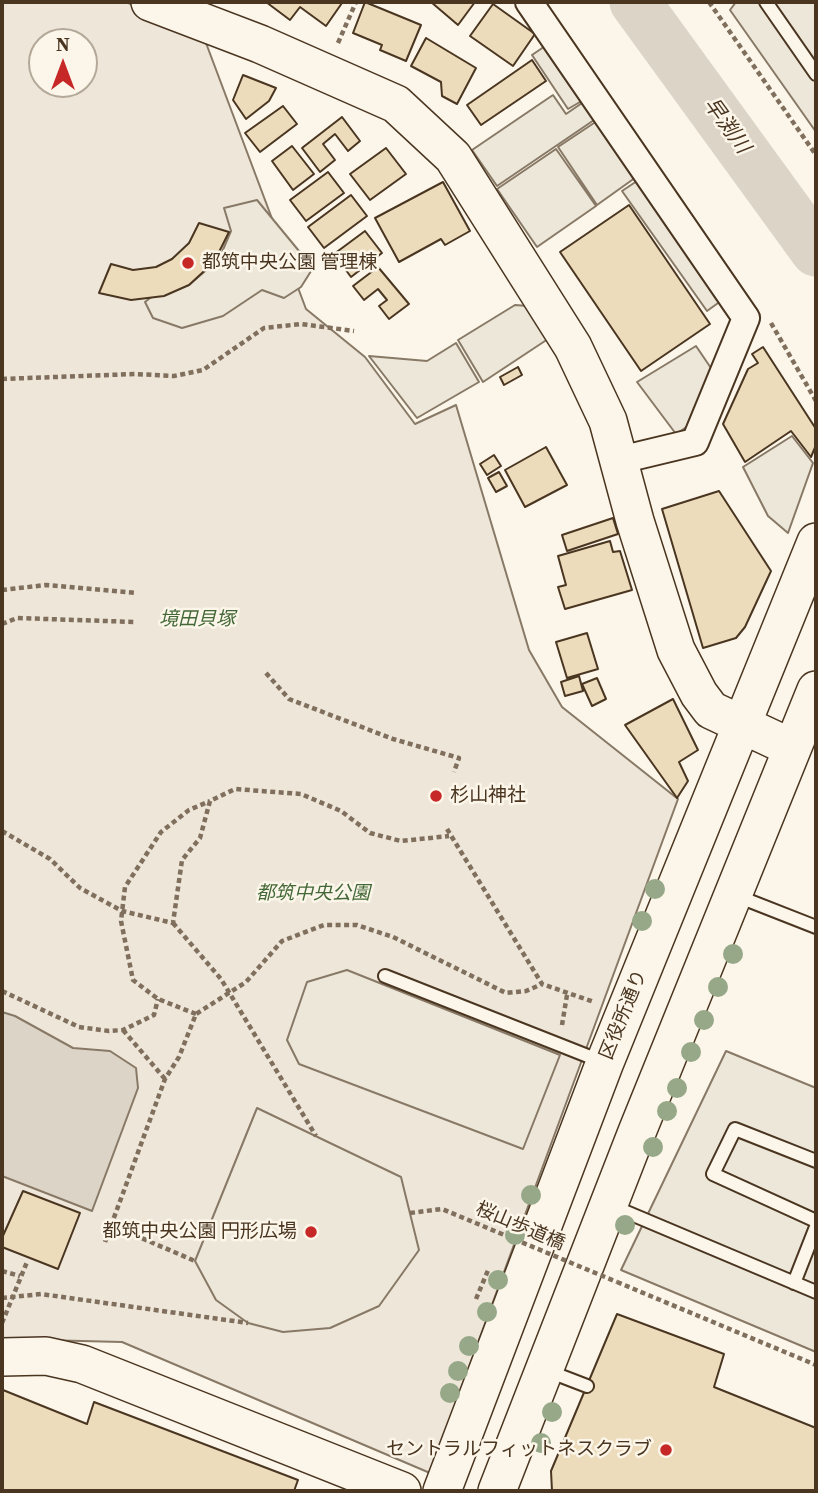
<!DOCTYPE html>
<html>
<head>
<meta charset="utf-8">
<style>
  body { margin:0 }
  #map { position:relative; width:818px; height:1493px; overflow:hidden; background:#fbf6e9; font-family:"Source Serif 4",serif }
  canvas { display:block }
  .frame { position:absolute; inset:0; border:4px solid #4a3520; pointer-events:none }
  .north { position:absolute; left:28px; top:28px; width:70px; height:70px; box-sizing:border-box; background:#fbf6e9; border:2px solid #b4a999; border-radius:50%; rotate:0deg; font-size:19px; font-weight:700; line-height:28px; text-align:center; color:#4a3520 }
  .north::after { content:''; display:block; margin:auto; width:24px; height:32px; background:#c62828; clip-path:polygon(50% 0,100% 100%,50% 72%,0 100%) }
</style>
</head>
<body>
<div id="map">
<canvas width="818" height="1493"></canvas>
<div class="frame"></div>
<div class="north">N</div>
</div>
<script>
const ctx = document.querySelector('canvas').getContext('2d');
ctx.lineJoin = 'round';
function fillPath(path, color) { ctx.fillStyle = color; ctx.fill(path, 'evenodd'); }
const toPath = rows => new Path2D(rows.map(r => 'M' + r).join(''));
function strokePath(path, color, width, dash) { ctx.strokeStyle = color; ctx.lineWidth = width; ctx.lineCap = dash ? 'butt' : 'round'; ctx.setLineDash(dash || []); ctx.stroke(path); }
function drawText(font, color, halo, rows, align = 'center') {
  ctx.font = font + ' "Source Serif 4","Noto Sans JP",serif'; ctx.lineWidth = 5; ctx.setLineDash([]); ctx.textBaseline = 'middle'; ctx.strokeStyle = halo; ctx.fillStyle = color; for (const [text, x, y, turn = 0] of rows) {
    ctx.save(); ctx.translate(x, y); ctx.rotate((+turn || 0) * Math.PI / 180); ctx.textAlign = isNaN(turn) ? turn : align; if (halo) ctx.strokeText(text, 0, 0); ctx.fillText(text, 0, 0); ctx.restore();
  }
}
const green = toPath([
  [2,2,126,2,203,35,306,309,365,357,415,424,456,405,529,650,562,707,678,799,430,1473,122,1342,2,1339,2,2],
  [42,42,84,42,84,84,42,84,42,42]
]);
const parking = toPath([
  [736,2,816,2,816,132,730,10,736,2],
  [548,44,585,99,568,109,532,55,548,44],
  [553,95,566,114,585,101,597,118,497,186,472,150,553,95],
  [600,119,639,175,597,205,558,147,600,119],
  [556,149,596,206,537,247,497,189,556,149],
  [640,179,725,298,707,311,622,191,640,179],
  [257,200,313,268,301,287,284,298,262,290,223,316,182,328,153,318,145,302,159,291,189,285,219,259,231,231,224,208,257,200],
  [515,305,528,306,548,339,483,382,458,340,515,305],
  [456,343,479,382,417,418,369,356,427,361,456,343],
  [696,346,713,371,691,424,676,434,637,382,696,346],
  [792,436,813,463,788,533,768,516,743,467,792,436],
  [347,970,560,1055,523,1149,299,1064,287,1040,307,982,347,970],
  [726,1051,816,1088,816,1352,621,1270,726,1051],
  [257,1108,401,1177,419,1250,379,1306,330,1328,283,1332,248,1323,216,1300,195,1261,257,1108]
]);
const water = toPath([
  [2,1012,15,1016,73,1048,110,1051,136,1068,138,1088,92,1211,2,1176,2,1012]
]);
const river = toPath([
  [635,2,816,251]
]);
const building = toPath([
  [266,2,339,2,342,3,326,26,300,7,290,20,266,2],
  [365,2,421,25,406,61,380,50,382,45,353,33,365,2],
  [431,2,475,2,458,25,431,2],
  [493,4,535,34,513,66,470,36,493,4],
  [426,38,476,68,457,104,442,96,441,82,411,66,426,38],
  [532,60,546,81,481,125,467,105,532,60],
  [243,75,276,88,269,101,246,119,233,100,243,75],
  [283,106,297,124,260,152,245,133,283,106],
  [342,117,360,141,348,151,335,134,323,144,335,160,320,172,302,148,342,117],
  [292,146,314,174,293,190,272,161,292,146],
  [386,148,406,174,370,200,350,174,386,148],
  [328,172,344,193,306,221,290,200,328,172],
  [443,182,470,231,445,245,441,239,399,262,375,218,443,182],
  [351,195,367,216,324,248,308,227,351,195],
  [629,205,710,324,641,371,560,252,629,205],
  [199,223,229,232,214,262,189,285,164,296,131,300,99,293,111,264,133,270,156,267,172,259,189,243,199,223],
  [365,231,382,253,351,277,334,254,365,231],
  [378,267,409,304,389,319,379,306,387,300,378,289,364,300,353,286,378,267],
  [763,347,816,429,816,445,811,457,791,431,745,462,723,424,748,369,758,363,752,354,763,347],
  [518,367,522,375,504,385,500,377,518,367],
  [546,447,567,485,525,507,505,470,546,447],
  [494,455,501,466,487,475,480,464,494,455],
  [499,472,507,486,496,492,488,478,499,472],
  [719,491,771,571,745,627,736,638,703,648,662,509,719,491],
  [613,518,618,534,567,551,562,535,613,518],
  [610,541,613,552,620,551,632,590,565,609,558,587,566,585,558,556,610,541],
  [587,633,598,669,567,678,556,642,587,633],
  [579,676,583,691,565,696,561,682,579,676],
  [597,678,606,699,592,706,582,684,597,678],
  [673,699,698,750,679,762,688,781,677,798,625,725,673,699],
  [23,1191,80,1213,58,1269,2,1247,2,1238,23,1191],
  [617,1314,724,1354,714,1387,816,1428,816,1491,552,1491,551,1471,617,1314],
  [3,1390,87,1424,94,1402,298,1480,294,1491,2,1491,3,1390]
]);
const path = toPath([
  [709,2,816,155],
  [338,43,356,2],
  [771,323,816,401],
  [2,379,135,374,174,376,203,370,264,328,301,324,354,331],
  [2,590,46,585,137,593],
  [2,624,17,618,135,622],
  [266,673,289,699,393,739,459,758,454,772],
  [447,829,542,984,594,1002],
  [2,831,50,859,80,888,122,911,173,923,182,860,200,838,210,801,235,789,301,794,341,811,370,833,401,841,449,836],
  [2,991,79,1027,109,1031,123,1030,154,1015,158,999],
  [196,1014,158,999,133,980,121,921,125,887,161,832,189,810,210,801],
  [562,1025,567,995],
  [123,1030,165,1079],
  [111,1225,195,1261],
  [105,1242,165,1079,179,1057,196,1014,246,982,282,941,324,925,357,925,393,937,506,993,526,991,542,984],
  [2,1271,20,1276],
  [617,1282,816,1365],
  [2,1298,41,1294,248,1323],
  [476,1299,489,1268]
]);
const lane = toPath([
  [766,2,816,74],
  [737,896,816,927],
  [385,976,603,1062],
  [816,1161,735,1129,713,1174,816,1221],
  [612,1206,816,1292],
  [794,1283,816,1227],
  [548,1371,587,1386]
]);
const street = toPath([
  [529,2,746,318,695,442,620,460]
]);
const secondary = toPath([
  [150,2,260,44,396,104,453,157,573,347,608,421,635,521,676,650,699,694,711,710,792,748],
  [2,1357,46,1356,82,1364,402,1491],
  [442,1491,605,1062,816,542],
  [497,1491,637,1132,816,690]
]);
const pathBridge = toPath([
  [173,923,221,979,316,1136],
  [410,1213,442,1209,617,1282],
  [2,1323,27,1262]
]);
const trees = [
  [655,889],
  [642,921],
  [733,954],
  [718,987],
  [704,1020],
  [691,1052],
  [677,1088],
  [667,1111],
  [653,1147],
  [531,1195],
  [625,1225],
  [515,1235],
  [498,1280],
  [487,1312],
  [469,1346],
  [458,1371],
  [450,1393],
  [552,1412],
  [541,1443]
];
const markers = [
  [188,263,7,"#c62828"],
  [436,796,7,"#c62828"],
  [311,1232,7,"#c62828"],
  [666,1450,7,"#c62828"]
];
const poiNames = [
  ["都筑中央公園 管理棟",202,263],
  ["杉山神社",450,796],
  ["都筑中央公園 円形広場",297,1232,"right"],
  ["セントラルフィットネスクラブ",652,1450,"right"]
];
const parkNames = [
  ["境田貝塚",197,620],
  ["都筑中央公園",313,894]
];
const streetNames = [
  ["区役所通り",624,1015,-68],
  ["桜山歩道橋",520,1227,23]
];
const waterNames = [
  ["早渕川",726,126,54]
];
fillPath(green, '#ede6d9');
strokePath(green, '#887966', 2);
fillPath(parking, '#ede7d9');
strokePath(parking, '#887966', 2);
fillPath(water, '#dcd4c6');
strokePath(water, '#887966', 2);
strokePath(river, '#dcd4c6', 51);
fillPath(building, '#ecdcbc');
strokePath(building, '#4a3520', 2);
strokePath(lane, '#4a3520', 16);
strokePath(street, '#4a3520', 30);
strokePath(secondary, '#4a3520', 40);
strokePath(path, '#7f6f5c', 4.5, [5, 3.5]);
strokePath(lane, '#fbf6e9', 12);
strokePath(street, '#fbf6e9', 26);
strokePath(secondary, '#fbf6e9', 37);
strokePath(pathBridge, '#7f6f5c', 4.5, [5, 3.5]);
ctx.fillStyle = '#96a887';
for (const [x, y] of trees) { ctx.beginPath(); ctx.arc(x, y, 10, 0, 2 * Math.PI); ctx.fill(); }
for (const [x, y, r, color] of markers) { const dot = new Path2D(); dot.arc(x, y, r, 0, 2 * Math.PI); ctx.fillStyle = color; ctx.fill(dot); strokePath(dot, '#fbf6e9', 2.5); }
drawText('19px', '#4a3520', '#fbf6e9', poiNames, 'left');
drawText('italic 19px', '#436837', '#fbf6e9', parkNames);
drawText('19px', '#4a3520', '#fbf6e9', streetNames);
drawText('italic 21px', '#4a3520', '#fbf6e9', waterNames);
</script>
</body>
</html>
